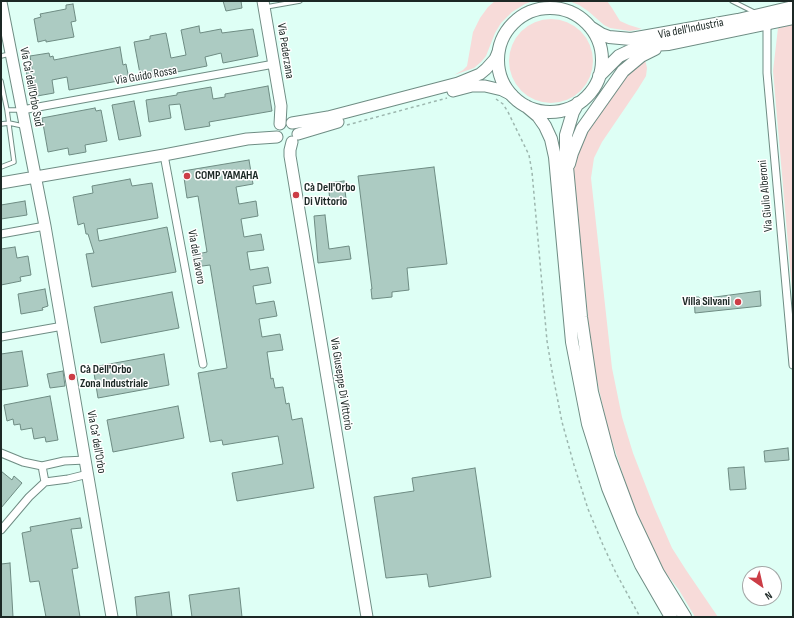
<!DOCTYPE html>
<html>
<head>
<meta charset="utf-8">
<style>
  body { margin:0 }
  #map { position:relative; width:794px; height:618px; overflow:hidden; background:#defff5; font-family:"Sofia Sans Condensed",sans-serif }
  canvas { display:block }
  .frame { position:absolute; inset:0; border:2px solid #1c2825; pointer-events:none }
  .north { position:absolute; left:742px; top:566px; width:40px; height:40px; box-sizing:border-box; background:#fff; border:1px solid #a4a9a8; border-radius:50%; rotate:146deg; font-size:11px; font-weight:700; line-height:16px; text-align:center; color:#1c2825 }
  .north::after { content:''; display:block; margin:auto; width:14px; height:18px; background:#cc3d46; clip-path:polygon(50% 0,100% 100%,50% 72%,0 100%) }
</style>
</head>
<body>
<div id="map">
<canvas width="794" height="618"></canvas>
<div class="frame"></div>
<div class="north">N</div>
</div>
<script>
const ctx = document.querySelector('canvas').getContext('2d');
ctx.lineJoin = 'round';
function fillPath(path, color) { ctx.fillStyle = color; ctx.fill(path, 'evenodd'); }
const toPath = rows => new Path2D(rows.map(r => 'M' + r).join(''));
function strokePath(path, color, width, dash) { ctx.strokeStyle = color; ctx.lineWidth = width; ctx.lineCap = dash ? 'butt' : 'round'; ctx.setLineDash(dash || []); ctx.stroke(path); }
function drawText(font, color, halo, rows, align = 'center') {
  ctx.font = font + ' "Sofia Sans Condensed",sans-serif'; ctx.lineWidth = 3; ctx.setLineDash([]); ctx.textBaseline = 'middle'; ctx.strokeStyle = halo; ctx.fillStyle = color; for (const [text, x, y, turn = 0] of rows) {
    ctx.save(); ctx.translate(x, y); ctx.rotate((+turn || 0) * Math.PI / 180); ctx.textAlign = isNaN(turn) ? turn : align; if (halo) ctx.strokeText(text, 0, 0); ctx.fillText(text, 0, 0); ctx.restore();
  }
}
const green = toPath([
  [495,1,533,1,525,4,512,12,501,23,495,33,486,56,481,62,474,68,454,75,463,70,467,66,473,32,480,18,488,7],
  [569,1,607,1,612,8,620,21,629,25,642,29,630,31,610,28,604,25,588,11,579,5],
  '509 61a42 42 0 1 1 84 0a42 42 0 1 1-84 0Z',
  [793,24,793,301,773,71,778,28],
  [645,59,647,68,646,76,638,89,602,142,594,158,591,178,612,368,622,417,633,453,654,507,672,548,686,570,718,617,695,617,679,590,665,572,650,542,630,496,608,429,594,367,590,338,574,177,574,162,578,146,630,69]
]);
const building = toPath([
  [223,1,241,1,242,8,226,11,223,1],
  [73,4,76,21,71,22,74,37,46,42,46,40,38,42,34,19,41,17,40,14,66,9,66,5,73,4],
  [199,26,200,33,221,29,222,33,253,29,258,56,223,63,221,53,205,57,207,66,141,79,134,42,150,39,150,36,166,33,171,58,186,55,181,30,199,26],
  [120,47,123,65,126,64,129,79,69,90,67,77,52,80,54,93,37,96,36,90,30,91,26,70,32,69,30,56,49,53,50,57,53,56,54,60,120,47],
  [268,86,272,111,209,122,210,126,185,130,180,104,169,105,171,118,149,122,146,100,177,95,177,93,211,87,213,99,225,97,225,94,268,86],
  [134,101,141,136,119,140,112,105,134,101],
  [95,108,96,111,101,110,107,141,85,145,86,152,69,155,68,148,48,152,42,118,95,108],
  [249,160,253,184,236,187,239,204,256,201,258,216,241,219,244,237,261,234,264,250,247,252,250,270,268,267,271,283,253,286,256,304,274,301,277,316,259,319,262,337,280,334,283,350,267,352,271,379,273,378,275,388,283,387,286,404,289,403,292,420,302,418,314,488,237,501,232,473,283,464,278,436,223,445,222,440,210,442,198,373,227,368,210,265,195,267,193,255,207,252,198,196,187,198,183,171,249,160],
  [434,167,447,264,407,268,409,290,392,292,392,297,372,299,371,289,372,289,358,176,434,167],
  [130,179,132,186,152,183,158,218,97,229,99,241,167,227,176,272,92,287,86,254,94,253,88,234,86,234,84,223,78,225,73,197,93,193,92,186,130,179],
  [344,181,346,199,330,201,328,183,344,181],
  [25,201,27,215,1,219,1,205,25,201],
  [325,215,329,249,349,246,351,259,318,263,314,216,325,215],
  [15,247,17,258,28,256,31,275,20,277,21,281,1,285,1,249,15,247],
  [45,289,48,306,42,308,43,310,21,314,18,294,45,289],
  [760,291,761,306,695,313,694,297,699,297,700,299,760,291],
  [172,292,179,328,101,343,94,307,172,292],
  [22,351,28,386,1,390,1,354,22,351],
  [164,354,169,385,98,398,93,367,164,354],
  [63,371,65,386,50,388,47,374,63,371],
  [50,396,58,440,46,442,45,437,34,439,32,428,21,430,20,424,14,425,13,419,7,421,4,405,50,396],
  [178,406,184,438,113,452,107,420,178,406],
  [788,448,789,460,765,462,764,451,788,448],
  [744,467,746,489,730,490,728,468,744,467],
  [475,468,491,577,429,587,427,574,386,578,374,497,414,491,412,478,475,468],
  [1,471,12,480,14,476,22,483,1,508,1,471],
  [80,518,82,528,71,529,78,568,72,569,80,617,46,617,39,581,30,582,22,533,31,531,30,527,80,518],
  [10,563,13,617,1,617,1,564,10,563],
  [239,588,242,617,192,617,189,595,239,588],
  [169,592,172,617,137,617,135,597,169,592]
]);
const path = toPath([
  [496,99,503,104,508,112,529,155,532,172,547,341,552,371,562,422,574,465,588,509,603,545,616,573,640,617],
  [347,125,447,98]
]);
const lane = toPath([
  [732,1,754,12],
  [266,7,300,1],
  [1,56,10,54],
  [1,81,7,110],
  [1,124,9,123,23,126],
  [1,167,14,162,7,110,21,110]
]);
const street = toPath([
  [767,24,767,73,793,365],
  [22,110,274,64],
  [164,155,203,364],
  [1,234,45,226],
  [1,337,63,326],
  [1,453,23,462,42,466,64,461,86,460],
  [42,466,45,482],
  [1,530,29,497,45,482,68,479,88,474]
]);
const secondary = toPath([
  [263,1,281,106,280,124],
  [1,2,45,226,112,617],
  [453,91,472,86,485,86,502,90,512,95],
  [292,123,328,117,458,83,480,74,486,69,495,59,499,50],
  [298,134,338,122],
  [292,142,290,150,290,156,367,617],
  [1,183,164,155,247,139,277,137]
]);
const primary = toPath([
  '498 60a52 52 0 1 1 104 0a52 52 0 1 1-104 0Z',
  [590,27,601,34,609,37,631,39,738,20,793,7],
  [599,76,619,56,636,48,650,45,669,44,793,18],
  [578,103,573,112,566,135,566,156,581,317,592,392,609,457,631,516,658,573,685,617],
  [526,106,538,116,545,126,551,139,555,157,572,342,588,424,608,488,624,527,641,565,671,617],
  [569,164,572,153,582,129,623,71,641,56,655,49]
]);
const markers = [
  [187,176,4,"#cc3d46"],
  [296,195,4,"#cc3d46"],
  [738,302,4,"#cc3d46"],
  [72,377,4,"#cc3d46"]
];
const streetNames = [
  ["Via dell'Industria",691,29,-11],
  ["Via Pederzana",285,51,81],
  ["Via Guido Rossa",146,76,-10],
  ["Via Ca' dell'Orbo Sud",31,87,79],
  ["Via Giulio Alberoni",766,196,-95],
  ["Via del Lavoro",196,257,80],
  ["Via Giuseppe Di Vittorio",341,384,81],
  ["Via Ca' dell'Orbo",96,442,80]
];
const poiNames = [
  ["COMP YAMAHA",195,176],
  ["Cà Dell'Orbo",304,188],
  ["Di Vittorio",304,202],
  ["Villa Silvani",730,302,"right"],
  ["Cà Dell'Orbo",80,370],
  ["Zona Industriale",80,384]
];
fillPath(green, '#f7dbd9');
fillPath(building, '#accbc2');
strokePath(building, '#6e8c83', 1);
strokePath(lane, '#6f8d84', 5.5);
strokePath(street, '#6f8d84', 9);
strokePath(secondary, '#6f8d84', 13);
strokePath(primary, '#6f8d84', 14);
strokePath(path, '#9db7af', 1.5, [3, 3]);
strokePath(lane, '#fff', 3.5);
strokePath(street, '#fff', 7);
strokePath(secondary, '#fff', 11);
strokePath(primary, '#fff', 12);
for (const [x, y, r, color] of markers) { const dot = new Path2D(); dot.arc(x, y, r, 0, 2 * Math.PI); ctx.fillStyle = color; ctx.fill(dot); strokePath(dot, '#fff', 1.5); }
drawText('12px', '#1c2825', '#fff', streetNames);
drawText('bold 12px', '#1c2825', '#fff', poiNames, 'left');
</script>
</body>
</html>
